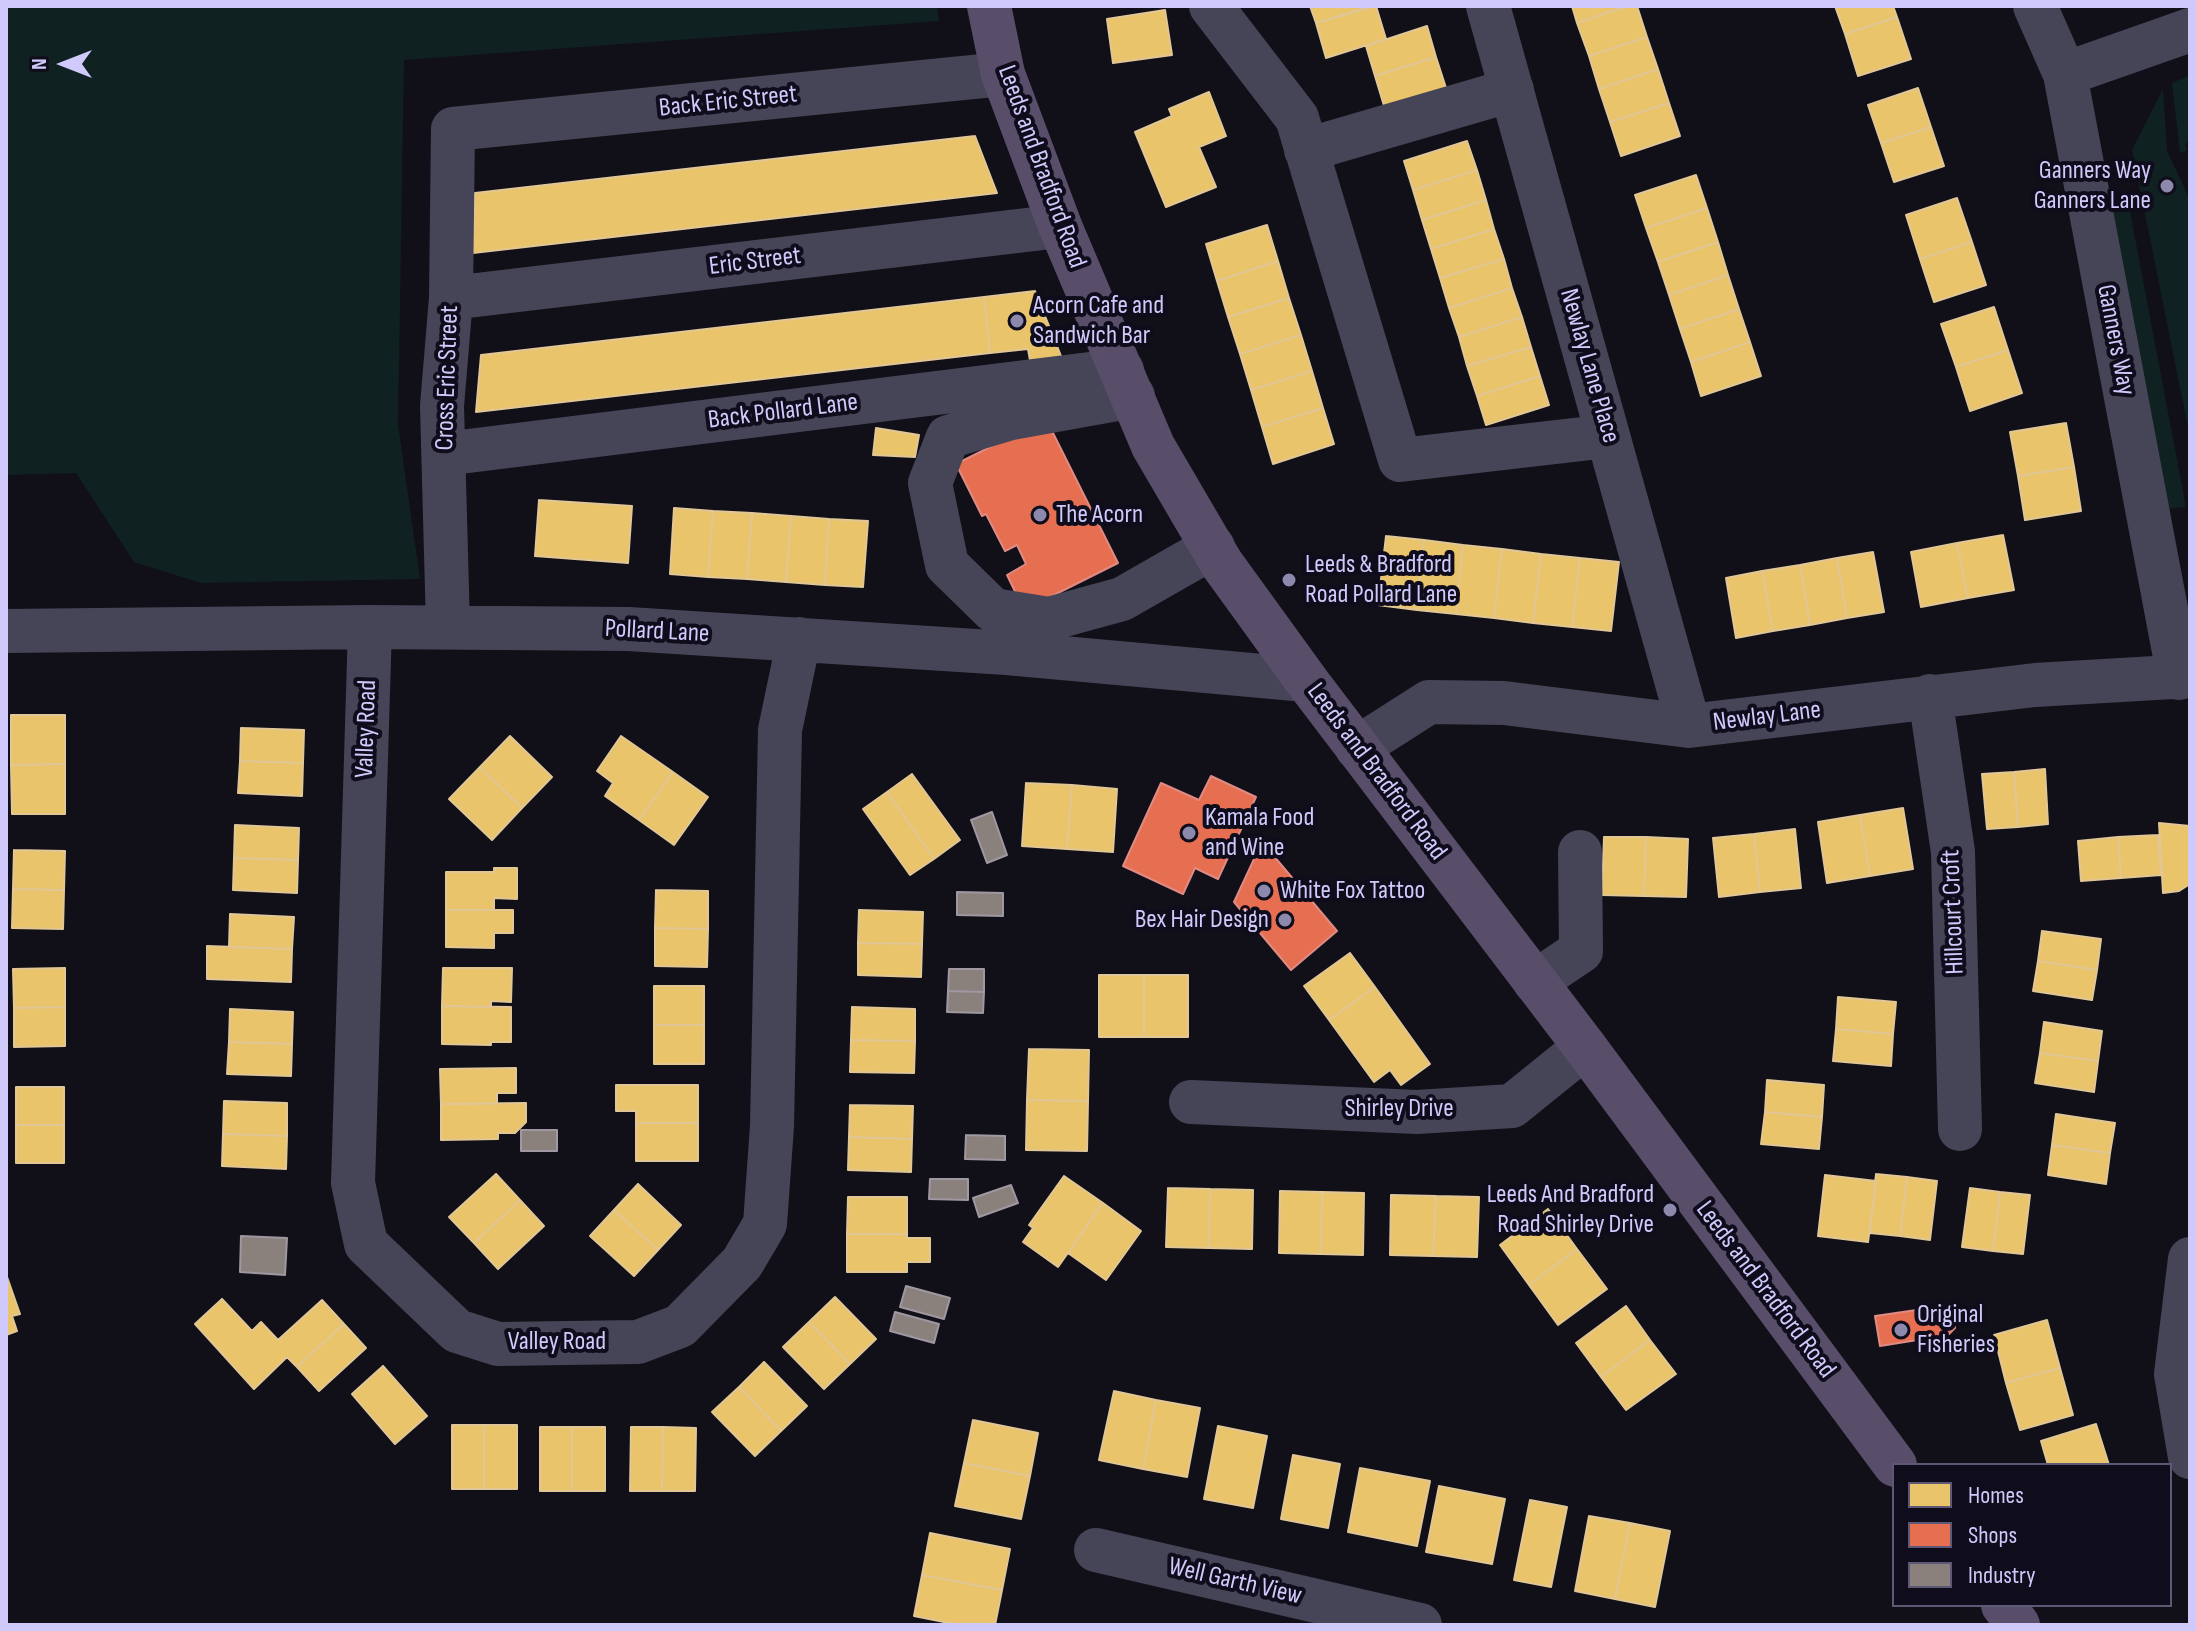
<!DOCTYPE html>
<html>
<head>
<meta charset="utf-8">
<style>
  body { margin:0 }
  #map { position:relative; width:2196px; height:1631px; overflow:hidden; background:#111018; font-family:"Sofia Sans Condensed",sans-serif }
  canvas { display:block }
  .frame { position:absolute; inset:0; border:8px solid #cfcafb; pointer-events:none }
  .legend { position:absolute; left:1892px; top:1463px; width:280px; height:144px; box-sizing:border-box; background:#0f0c1b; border:2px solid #5c5875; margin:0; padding:10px 14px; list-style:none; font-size:24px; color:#cfcafb }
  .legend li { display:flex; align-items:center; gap:16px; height:40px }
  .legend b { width:40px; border:2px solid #5c5875 }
  .north { position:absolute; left:24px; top:24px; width:80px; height:80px; -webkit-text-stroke:6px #0f0c1b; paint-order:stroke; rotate:270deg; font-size:22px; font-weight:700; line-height:32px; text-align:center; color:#cfcafb }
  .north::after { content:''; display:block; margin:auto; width:28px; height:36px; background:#cfcafb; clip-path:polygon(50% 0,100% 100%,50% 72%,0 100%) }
</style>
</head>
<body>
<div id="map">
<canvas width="2196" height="1631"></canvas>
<div class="frame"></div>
<ul class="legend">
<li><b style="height:22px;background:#e9c46a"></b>Homes</li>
<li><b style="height:22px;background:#e76f51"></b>Shops</li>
<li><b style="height:22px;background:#8a817c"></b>Industry</li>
</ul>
<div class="north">N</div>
</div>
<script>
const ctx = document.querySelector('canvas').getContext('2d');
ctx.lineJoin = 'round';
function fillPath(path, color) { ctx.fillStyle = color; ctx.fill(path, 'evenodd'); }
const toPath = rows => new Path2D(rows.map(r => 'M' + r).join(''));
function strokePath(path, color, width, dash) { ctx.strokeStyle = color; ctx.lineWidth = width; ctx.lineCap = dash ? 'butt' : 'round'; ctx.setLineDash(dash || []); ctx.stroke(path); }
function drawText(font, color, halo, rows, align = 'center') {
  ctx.font = font + ' "Sofia Sans Condensed",sans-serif'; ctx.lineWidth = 8; ctx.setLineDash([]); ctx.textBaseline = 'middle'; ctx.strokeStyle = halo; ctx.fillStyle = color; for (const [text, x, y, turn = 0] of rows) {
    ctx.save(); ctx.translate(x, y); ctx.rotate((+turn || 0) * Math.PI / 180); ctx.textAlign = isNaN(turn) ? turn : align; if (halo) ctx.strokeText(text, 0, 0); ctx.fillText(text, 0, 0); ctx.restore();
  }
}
const green = toPath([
  [6,6,937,6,939,21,404,60,398,424,420,579,201,583,134,562,76,473,6,475],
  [2190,75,2190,141,2185,144,2187,150,2180,153,2172,83],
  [2163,89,2167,151,2190,200,2190,437,2132,150],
  [2128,201,2186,507,2166,509,2109,207]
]);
const homes = toPath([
  [1310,6,1373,6,1316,23,1310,6],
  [1376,6,1386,39,1326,58,1316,23,1376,6],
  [1572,6,1628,6,1577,23,1572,6],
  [1628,6,1637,6,1647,37,1589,56,1577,23,1628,6],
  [1835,6,1893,6,1897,17,1845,34,1835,6],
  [1165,10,1172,55,1113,63,1107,19,1165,10],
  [1897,17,1911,59,1858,76,1845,34,1897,17],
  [1427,26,1436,57,1375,76,1366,46,1427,26],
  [1647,37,1658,69,1599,89,1589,56,1647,37],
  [1436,57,1447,91,1385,109,1375,76,1436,57],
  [1658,69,1669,103,1610,122,1599,89,1658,69],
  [1918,88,1931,127,1881,143,1868,105,1918,88],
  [1209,92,1226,136,1199,147,1216,187,1166,207,1135,132,1172,116,1169,109,1209,92],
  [1669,103,1680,136,1621,156,1610,122,1669,103],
  [1931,127,1944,166,1894,182,1881,143,1931,127],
  [975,136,997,193,473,253,475,193,975,136],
  [1467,141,1477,170,1413,190,1404,161,1467,141],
  [1477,170,1486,200,1422,220,1413,190,1477,170],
  [1696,175,1707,208,1646,228,1635,195,1696,175],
  [1957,198,1972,242,1920,259,1906,215,1957,198],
  [1486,200,1494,229,1431,249,1422,220,1486,200],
  [1707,208,1718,242,1658,262,1646,228,1707,208],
  [1267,225,1278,261,1217,281,1206,244,1267,225],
  [1494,229,1504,259,1440,278,1431,249,1494,229],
  [1718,242,1728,275,1669,295,1658,262,1718,242],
  [1972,242,1986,285,1934,302,1920,259,1972,242],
  [1504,259,1512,288,1449,308,1440,278,1504,259],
  [1278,261,1289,298,1228,317,1217,281,1278,261],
  [1728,275,1739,309,1680,329,1669,295,1728,275],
  [1512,288,1522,317,1459,337,1449,308,1512,288],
  [1035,291,1061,356,1031,366,1028,349,990,353,984,297,1035,291],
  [984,297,990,353,476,412,481,355,984,297],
  [1289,298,1301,335,1240,354,1228,317,1289,298],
  [1994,307,2008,350,1956,367,1941,324,1994,307],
  [1739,309,1750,342,1691,362,1680,329,1739,309],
  [1522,317,1531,347,1467,366,1459,337,1522,317],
  [1301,335,1312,371,1251,390,1240,354,1301,335],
  [1750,342,1761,376,1701,396,1691,362,1750,342],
  [1531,347,1540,376,1477,396,1467,366,1531,347],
  [2008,350,2022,393,1970,411,1956,367,2008,350],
  [1312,371,1323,408,1262,427,1251,390,1312,371],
  [1540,376,1549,405,1486,425,1477,396,1540,376],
  [1323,408,1334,444,1273,464,1262,427,1323,408],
  [2066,423,2074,467,2018,476,2010,432,2066,423],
  [876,428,919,435,915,457,873,455,876,428],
  [2074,467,2081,511,2025,520,2018,476,2074,467],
  [539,500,632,506,628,563,535,556,539,500],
  [674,508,713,511,708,577,670,574,674,508],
  [713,511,752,513,747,579,708,577,713,511],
  [752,513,791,516,786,582,747,579,752,513],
  [791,516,829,519,825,585,786,582,791,516],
  [829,519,868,521,863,587,825,585,829,519],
  [2003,535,2014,590,1968,598,1957,543,2003,535],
  [1386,536,1424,540,1417,610,1378,605,1386,536],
  [1424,540,1463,545,1456,614,1417,610,1424,540],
  [1957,543,1968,598,1921,607,1911,552,1957,543],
  [1463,545,1502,549,1494,618,1456,614,1463,545],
  [1502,549,1541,554,1533,623,1494,618,1502,549],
  [1873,552,1884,612,1847,618,1837,558,1873,552],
  [1541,554,1580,558,1572,627,1533,623,1541,554],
  [1580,558,1619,562,1611,631,1572,627,1580,558],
  [1837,558,1847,618,1810,625,1800,565,1837,558],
  [1800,565,1810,625,1773,631,1762,571,1800,565],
  [1762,571,1773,631,1736,638,1726,578,1762,571],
  [11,715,65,715,65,764,11,765,11,715],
  [241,728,304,730,303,763,240,761,241,728],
  [510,736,552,777,522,808,480,767,510,736],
  [621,736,673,772,639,820,605,796,613,783,597,771,621,736],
  [240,761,303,763,302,796,238,793,240,761],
  [65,764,65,814,12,814,11,765,65,764],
  [480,767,522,808,492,840,449,799,480,767],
  [2045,769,2048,824,2018,827,2014,772,2045,769],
  [673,772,708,797,674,845,639,820,673,772],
  [2014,772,2018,827,1987,829,1982,774,2014,772],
  [912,774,960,840,934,859,887,792,912,774],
  [1026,783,1072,785,1067,849,1022,846,1026,783],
  [1072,785,1117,789,1113,852,1067,849,1072,785],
  [887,792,934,859,910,875,863,809,887,792],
  [1903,808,1913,869,1870,876,1860,815,1903,808],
  [1860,815,1870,876,1827,883,1818,822,1860,815],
  [2159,823,2190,826,2190,884,2179,891,2163,893,2159,823],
  [235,825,299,828,298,860,234,858,235,825],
  [1795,829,1801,888,1760,892,1754,834,1795,829],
  [1754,834,1760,892,1719,897,1713,838,1754,834],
  [2158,835,2161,875,2121,878,2118,837,2158,835],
  [1604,837,1646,837,1644,896,1602,895,1604,837],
  [1646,837,1688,839,1686,897,1644,896,1646,837],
  [2118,837,2121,878,2081,881,2078,841,2118,837],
  [14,850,65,851,64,890,13,889,14,850],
  [234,858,298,860,297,893,233,890,234,858],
  [494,868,517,868,517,899,494,898,494,910,446,910,446,872,494,872,494,868],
  [13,889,64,890,63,929,12,928,13,889],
  [656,890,708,891,708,929,655,928,656,890],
  [446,910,513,910,513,933,494,933,494,948,446,947,446,910],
  [859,910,923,912,922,944,858,943,859,910],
  [230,914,294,917,292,949,229,947,230,914],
  [655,928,708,929,707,967,655,966,655,928],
  [2042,931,2101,939,2097,970,2038,961,2042,931],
  [858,943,922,944,921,977,858,975,858,943],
  [207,946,292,949,291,982,207,979,207,946],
  [1350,953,1375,987,1329,1020,1304,986,1350,953],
  [2038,961,2097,970,2092,1000,2033,991,2038,961],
  [65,968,65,1007,14,1008,13,969,65,968],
  [443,968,512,968,511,1002,491,1001,491,1007,442,1006,443,968],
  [1099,975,1144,975,1144,1037,1099,1037,1099,975],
  [1144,975,1188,975,1188,1037,1144,1037,1144,975],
  [654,986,704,986,704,1025,654,1025,654,986],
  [1375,987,1430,1064,1401,1085,1390,1070,1374,1082,1329,1020,1375,987],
  [1838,997,1896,1002,1893,1034,1836,1029,1838,997],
  [442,1006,511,1007,511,1042,491,1042,491,1045,442,1044,442,1006],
  [65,1007,65,1046,14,1047,14,1008,65,1007],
  [852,1007,915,1009,915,1041,851,1040,852,1007],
  [230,1009,293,1012,292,1044,229,1042,230,1009],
  [2044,1022,2102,1031,2098,1061,2040,1053,2044,1022],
  [654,1025,704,1025,704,1064,654,1064,654,1025],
  [1836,1029,1893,1034,1891,1066,1833,1061,1836,1029],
  [851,1040,915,1041,914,1073,850,1072,851,1040],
  [229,1042,292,1044,291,1076,227,1074,229,1042],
  [1029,1049,1089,1050,1088,1101,1027,1100,1029,1049],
  [2040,1053,2098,1061,2094,1092,2035,1083,2040,1053],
  [516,1068,516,1093,497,1093,497,1104,441,1104,440,1069,516,1068],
  [1767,1080,1824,1085,1822,1117,1765,1112,1767,1080],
  [616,1085,698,1085,698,1123,636,1123,636,1111,616,1111,616,1085],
  [16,1087,64,1087,64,1125,16,1125,16,1087],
  [1027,1100,1088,1101,1087,1151,1026,1150,1027,1100],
  [224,1101,287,1103,287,1136,223,1134,224,1101],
  [526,1103,526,1122,515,1133,498,1133,498,1139,441,1140,441,1104,526,1103],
  [850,1105,913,1106,912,1139,849,1137,850,1105],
  [1765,1112,1822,1117,1819,1149,1761,1144,1765,1112],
  [2056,1114,2115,1123,2110,1153,2052,1145,2056,1114],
  [636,1123,698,1123,698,1161,636,1161,636,1123],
  [16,1125,64,1125,64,1163,16,1163,16,1125],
  [223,1134,287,1136,286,1169,222,1166,223,1134],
  [849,1137,912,1139,911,1172,848,1170,849,1137],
  [2052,1145,2110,1153,2106,1184,2048,1175,2052,1145],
  [496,1174,520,1200,474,1243,449,1217,496,1174],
  [1876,1174,1907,1177,1900,1236,1870,1233,1876,1174],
  [1825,1175,1876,1181,1868,1242,1818,1236,1825,1175],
  [1064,1176,1103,1203,1058,1267,1023,1242,1033,1228,1029,1225,1064,1176],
  [1907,1177,1937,1181,1930,1240,1900,1236,1907,1177],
  [638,1184,681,1225,658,1250,614,1210,638,1184],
  [1168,1188,1210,1189,1209,1248,1166,1247,1168,1188],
  [1970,1188,2000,1192,1993,1251,1962,1247,1970,1188],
  [1210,1189,1253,1190,1252,1249,1209,1248,1210,1189],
  [1280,1191,1322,1192,1321,1254,1279,1253,1280,1191],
  [1322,1192,1364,1193,1363,1255,1321,1254,1322,1192],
  [2000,1192,2030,1195,2023,1254,1993,1251,2000,1192],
  [1391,1195,1436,1196,1433,1256,1390,1255,1391,1195],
  [1436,1196,1479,1197,1477,1257,1433,1256,1436,1196],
  [848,1197,907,1197,907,1234,847,1234,848,1197],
  [520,1200,544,1226,498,1269,474,1243,520,1200],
  [1103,1203,1141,1231,1106,1280,1068,1253,1103,1203],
  [1548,1209,1577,1249,1529,1285,1500,1245,1548,1209],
  [614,1210,658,1250,634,1276,590,1236,614,1210],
  [847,1234,907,1234,907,1238,930,1238,930,1262,907,1262,907,1272,847,1272,847,1234],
  [1577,1249,1607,1289,1558,1325,1529,1285,1577,1249],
  [6,1274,20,1314,12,1316,17,1331,6,1335,6,1274],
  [835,1297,876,1339,850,1364,809,1322,835,1297],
  [222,1299,252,1331,261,1322,278,1340,322,1300,344,1324,297,1367,287,1357,254,1389,195,1324,222,1299],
  [1626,1306,1650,1340,1601,1377,1576,1343,1626,1306],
  [2047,1320,2060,1368,2006,1383,1994,1335,2047,1320],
  [809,1322,850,1364,824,1389,783,1347,809,1322],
  [344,1324,366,1348,319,1391,297,1367,344,1324],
  [1650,1340,1676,1374,1626,1410,1601,1377,1650,1340],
  [764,1362,807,1406,781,1431,739,1387,764,1362],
  [383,1366,427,1416,395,1444,352,1394,383,1366],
  [2060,1368,2073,1415,2020,1430,2006,1383,2060,1368],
  [739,1387,781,1431,755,1456,712,1412,739,1387],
  [1114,1391,1156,1400,1143,1469,1099,1460,1114,1391],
  [1156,1400,1200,1408,1187,1477,1143,1469,1156,1400],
  [973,1420,1038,1433,1030,1476,964,1463,973,1420],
  [2096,1424,2109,1465,2048,1465,2041,1441,2096,1424],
  [452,1425,484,1425,484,1489,452,1489,452,1425],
  [484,1425,517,1425,517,1489,484,1489,484,1425],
  [1218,1426,1267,1436,1253,1508,1204,1499,1218,1426],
  [540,1427,572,1427,572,1491,540,1491,540,1427],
  [572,1427,605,1427,605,1491,572,1491,572,1427],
  [631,1427,663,1427,662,1491,630,1491,631,1427],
  [663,1427,696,1428,695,1491,662,1491,663,1427],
  [1293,1455,1340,1464,1328,1528,1281,1519,1293,1455],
  [964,1463,1030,1476,1021,1519,955,1506,964,1463],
  [1360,1468,1430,1481,1417,1546,1348,1532,1360,1468],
  [1439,1486,1505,1499,1492,1564,1426,1552,1439,1486],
  [1530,1500,1567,1507,1551,1587,1514,1580,1530,1500],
  [1589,1516,1630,1523,1615,1599,1575,1591,1589,1516],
  [1630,1523,1670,1531,1655,1607,1615,1599,1630,1523],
  [930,1533,1010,1549,1002,1590,922,1575,930,1533],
  [922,1575,1002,1590,995,1625,959,1625,914,1616,922,1575]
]);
const shops = toPath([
  [1046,419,1118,563,1024,610,1007,575,1026,564,1017,545,1005,551,986,514,982,516,956,464,1046,419],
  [1211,776,1256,797,1218,879,1195,868,1183,894,1123,866,1161,783,1199,800,1211,776],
  [1262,842,1337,931,1291,970,1234,902,1262,842],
  [1951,1305,1955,1328,1942,1341,1930,1338,1880,1346,1875,1316,1951,1305]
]);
const industry = toPath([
  [992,812,1007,855,987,863,971,820,992,812],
  [957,892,1003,893,1003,916,957,915,957,892],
  [949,969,984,969,984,992,948,991,949,969],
  [948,991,984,992,983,1013,947,1012,948,991],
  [521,1130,557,1130,557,1151,521,1151,521,1130],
  [966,1135,1005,1136,1005,1160,965,1159,966,1135],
  [930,1179,968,1179,968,1200,929,1199,930,1179],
  [1011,1185,1018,1203,979,1217,973,1198,1011,1185],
  [241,1236,287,1238,285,1275,240,1272,241,1236],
  [906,1286,950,1298,944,1319,900,1307,906,1286],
  [895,1312,939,1324,934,1343,890,1331,895,1312]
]);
const minor = toPath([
  [1211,6,1297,118,1400,460,1608,436],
  [1488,6,1689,726],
  [2035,6,2065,74,2179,678],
  [2065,74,2190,30],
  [1306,150,1512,90],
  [451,298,1060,226],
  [1133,396,1011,418,948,437,930,483,947,565,993,610,1049,619,1122,599,1213,547],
  [444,454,1122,370],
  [370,627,353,1183,366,1244,457,1331,498,1344,638,1342,680,1326,742,1263,765,1224,772,1126,780,730,799,639],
  [448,627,442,406,451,298,453,129,1003,74],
  [6,631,370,627,628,629,1007,653,1306,680],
  [1930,696,1953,852,1960,1129],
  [1357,748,1429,702,1504,703,1689,726,2035,685,2190,676],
  [1535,982,1581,951,1580,852],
  [1191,1102,1417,1112,1512,1106,1585,1047],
  [2190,1259,2176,1374,2190,1457],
  [1096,1550,1420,1625]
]);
const major = toPath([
  [989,6,1003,74,1060,226,1153,446,1222,564,1306,680,1585,1047,1895,1465],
  [2003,1605,2018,1625]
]);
const markers = [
  [2167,186,8,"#8c89ac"],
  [1017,321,8,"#8c89ac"],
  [1040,515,8,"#8c89ac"],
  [1289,580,8,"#8c89ac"],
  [1189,833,8,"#8c89ac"],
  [1264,891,8,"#8c89ac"],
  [1285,920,8,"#8c89ac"],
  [1670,1210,8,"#8c89ac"],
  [1901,1330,8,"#8c89ac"]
];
const streetNames = [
  ["Back Eric Street",728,102,-6],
  ["Leeds and Bradford Road",1041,167,70],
  ["Eric Street",755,262,-7],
  ["Ganners Way",2115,340,79],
  ["Newlay Lane Place",1589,366,74],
  ["Cross Eric Street",448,378,-88],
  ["Back Pollard Lane",783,412,-7],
  ["Pollard Lane",657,632,3],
  ["Newlay Lane",1767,717,-7],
  ["Valley Road",367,729,-88],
  ["Leeds and Bradford Road",1376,772,53],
  ["Hillcourt Croft",1954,912,-92],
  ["Shirley Drive",1399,1109],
  ["Leeds and Bradford Road",1765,1290,53],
  ["Valley Road",557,1342],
  ["Well Garth View",1235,1582,13]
];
const poiNames = [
  ["Ganners Way",2151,171,"right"],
  ["Ganners Lane",2151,201,"right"],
  ["Acorn Cafe and",1033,306],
  ["Sandwich Bar",1033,336],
  ["The Acorn",1056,515],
  ["Leeds & Bradford",1305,565],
  ["Road Pollard Lane",1305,595],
  ["Kamala Food",1205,818],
  ["and Wine",1205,848],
  ["White Fox Tattoo",1280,891],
  ["Bex Hair Design",1269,920,"right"],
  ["Leeds And Bradford",1654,1195,"right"],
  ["Road Shirley Drive",1654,1225,"right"],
  ["Original",1917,1315],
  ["Fisheries",1917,1345]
];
fillPath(green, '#102122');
fillPath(homes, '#e9c46a');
strokePath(homes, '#e1c696', 2);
fillPath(shops, '#e76f51');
strokePath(shops, '#e08a84', 2);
fillPath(industry, '#8a817c');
strokePath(industry, '#9f97a2', 2);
strokePath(minor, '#464558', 44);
strokePath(major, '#584e6a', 44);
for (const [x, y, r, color] of markers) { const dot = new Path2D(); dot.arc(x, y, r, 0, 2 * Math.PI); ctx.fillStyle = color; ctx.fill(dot); strokePath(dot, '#0f0c1b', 3); }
drawText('26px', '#cfcafb', '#0f0c1b', streetNames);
drawText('26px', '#cfcafb', '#0f0c1b', poiNames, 'left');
</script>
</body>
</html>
